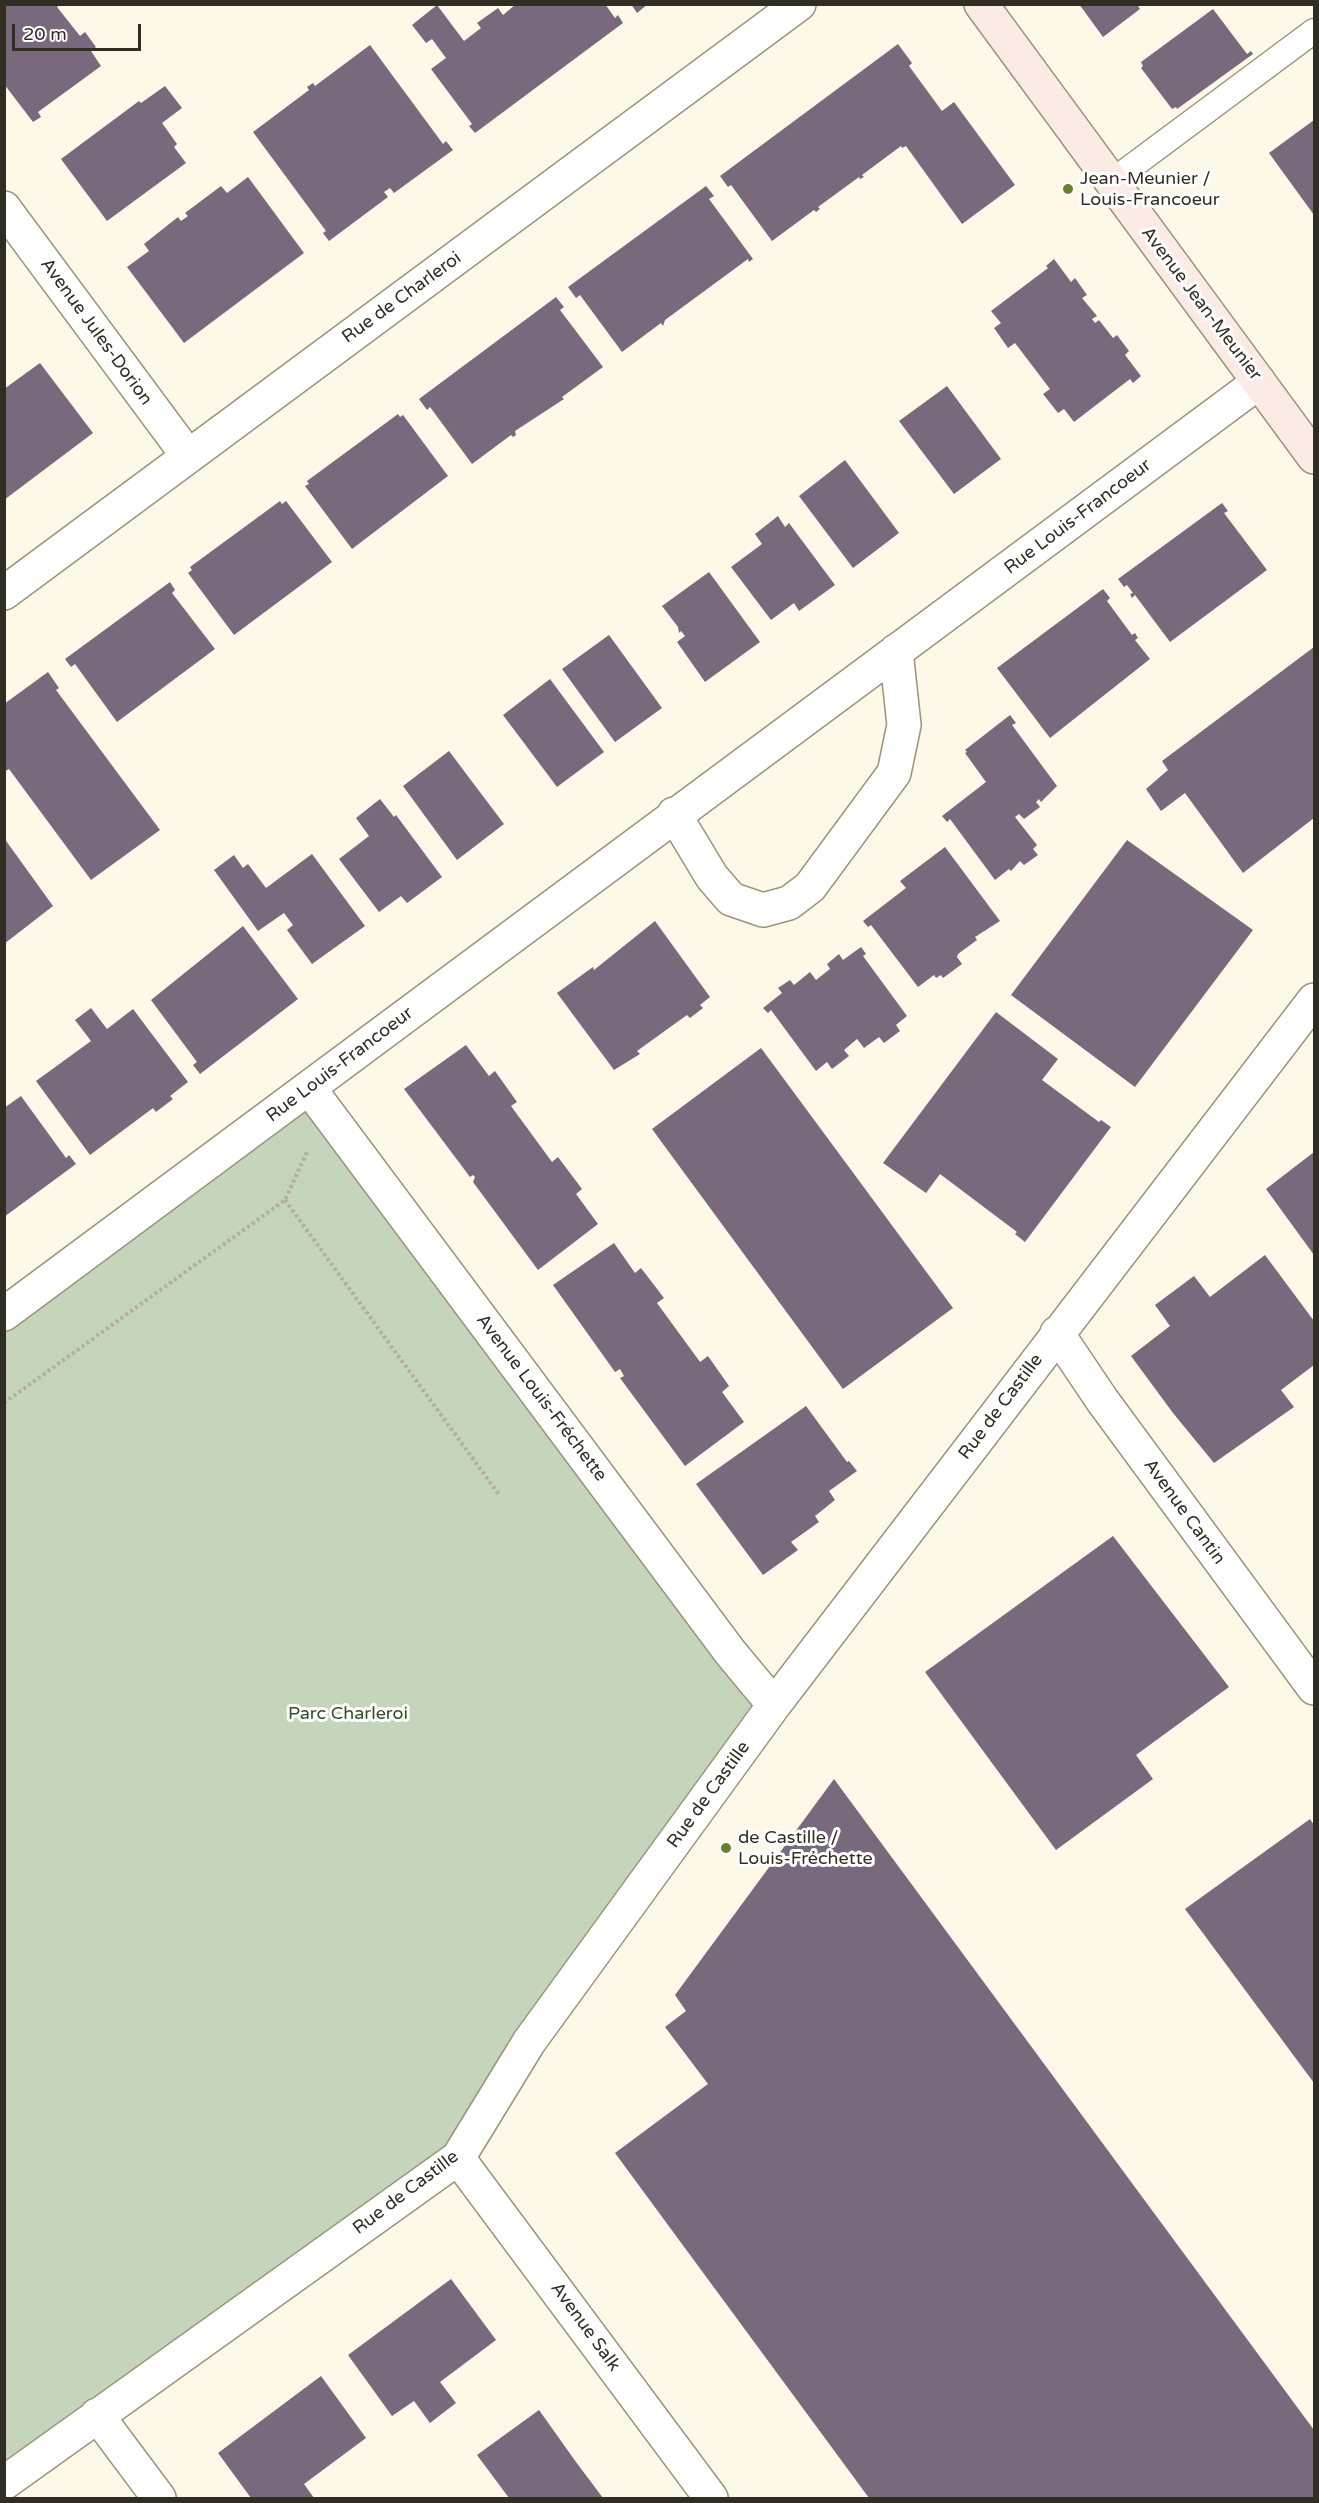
<!DOCTYPE html>
<html>
<head>
<meta charset="utf-8">
<style>
  body { margin:0 }
  #map { position:relative; width:1319px; height:2503px; overflow:hidden; background:#fef8e8; font-family:"Varela Round",sans-serif }
  canvas { display:block }
  .frame { position:absolute; inset:0; border:6px solid #302d23; pointer-events:none }
  .scale { position:absolute; left:12px; top:24px; width:129px; height:27px; box-sizing:border-box; border:3px solid #302d23; border-top:0; padding-left:8px; font-size:18px; line-height:21px; white-space:nowrap; color:#302d23; -webkit-text-stroke:4px #fff; paint-order:stroke }
</style>
</head>
<body>
<div id="map">
<canvas width="1319" height="2503"></canvas>
<div class="frame"></div>
<div class="scale">20 m</div>
</div>
<script>
const ctx = document.querySelector('canvas').getContext('2d');
ctx.lineJoin = 'round';
function fillPath(path, color) { ctx.fillStyle = color; ctx.fill(path, 'evenodd'); }
const toPath = rows => new Path2D(rows.map(r => 'M' + r).join(''));
function strokePath(path, color, width, dash) { ctx.strokeStyle = color; ctx.lineWidth = width; ctx.lineCap = dash ? 'butt' : 'round'; ctx.setLineDash(dash || []); ctx.stroke(path); }
function drawText(font, color, halo, rows, align = 'center') {
  ctx.font = font + ' "Varela Round",sans-serif'; ctx.lineWidth = 6; ctx.setLineDash([]); ctx.textBaseline = 'middle'; ctx.strokeStyle = halo; ctx.fillStyle = color; for (const [text, x, y, turn = 0] of rows) {
    ctx.save(); ctx.translate(x, y); ctx.rotate((+turn || 0) * Math.PI / 180); ctx.textAlign = isNaN(turn) ? turn : align; if (halo) ctx.strokeText(text, 0, 0); ctx.fillText(text, 0, 0); ctx.restore();
  }
}
const green = toPath([
  [309,1088,774,1705,458,2158,5,2487,5,1314]
]);
const building = toPath([
  [4,4,60,4,57,7,80,36,85,32,96,47,91,51,101,66,38,112,41,117,33,122,4,84],
  [516,4,605,4,615,18,618,15,623,23,475,133,469,126,472,124,431,69,446,58,432,39,426,43,412,25,437,5,464,41,481,28,477,23,498,8,503,15],
  [631,4,648,4,637,13],
  [1079,4,1137,4,1140,9,1103,37],
  [1213,9,1247,54,1251,51,1253,54,1177,109,1176,107,1172,109,1141,68,1143,66,1141,62],
  [898,44,912,63,909,66,942,111,954,102,1015,185,962,224,906,146,902,148,901,146,862,175,864,177,860,179,859,177,818,207,820,209,816,212,814,210,772,241,731,185,728,187,720,176],
  [370,45,443,144,446,141,453,150,394,193,390,188,384,192,388,197,329,241,323,233,326,231,253,132,309,90,307,87,313,83,315,86],
  [165,86,182,108,162,123,177,144,174,147,186,163,107,221,61,159,139,101,141,103],
  [1314,120,1314,215,1269,153],
  [248,177,304,253,184,343,127,267,149,251,144,244,178,217,181,221,188,216,185,213,221,186,227,193],
  [706,186,714,196,709,199,753,259,749,262,748,259,665,320,663,326,661,323,622,352,580,295,576,298,568,287],
  [1054,259,1071,282,1075,278,1087,295,1082,298,1097,316,1092,319,1095,323,1099,320,1113,338,1117,335,1129,351,1125,355,1141,376,1133,383,1130,379,1074,422,1064,409,1058,413,1043,394,1050,389,1015,343,1008,348,994,328,1001,323,991,311,1048,268,1046,266],
  [556,297,564,307,560,310,603,367,562,397,564,399,515,431,516,435,513,437,511,435,472,464,430,407,427,410,419,399],
  [40,363,93,433,4,500,4,389],
  [947,386,1001,459,954,494,899,421],
  [398,414,400,417,403,415,448,476,352,549,305,486,309,484,307,481],
  [845,460,899,533,853,568,799,496],
  [280,501,282,504,286,501,332,562,234,635,188,573,192,570,190,567],
  [1222,503,1228,511,1224,513,1267,570,1170,642,1135,595,1132,598,1130,594,1133,593,1127,585,1124,587,1118,579],
  [778,516,785,527,789,523,835,585,799,611,794,603,771,620,731,567,762,544,755,534],
  [709,572,760,642,705,682,677,642,685,636,681,631,679,633,678,627,662,606],
  [170,582,175,590,172,593,215,649,117,722,75,664,71,667,65,659],
  [1103,589,1110,598,1107,601,1132,635,1135,633,1138,638,1135,640,1150,659,1050,738,997,668],
  [609,635,662,708,615,742,562,669],
  [1314,647,1314,818,1243,873,1185,793,1161,811,1146,789,1168,770,1162,761],
  [48,672,59,688,56,690,160,830,91,880,9,769,4,772,4,704],
  [550,679,604,752,557,787,503,715],
  [1010,715,1016,723,1012,725,1057,786,1041,802,1039,799,1036,802,1040,807,1024,819,1019,814,1015,817,1037,845,1033,849,1038,855,1024,865,1020,861,1011,871,1009,869,995,880,950,819,947,822,942,816,986,782,965,753,967,752,965,750],
  [449,751,504,824,457,860,403,786],
  [380,799,394,817,396,815,442,877,407,903,401,896,379,912,339,859,369,836,356,818],
  [4,838,53,906,4,944],
  [1127,840,1253,930,1135,1087,1011,995],
  [945,847,1000,921,975,937,977,940,958,954,957,957,962,964,943,978,941,975,936,978,934,975,918,987,871,925,868,927,863,921,906,888,900,881],
  [312,854,365,926,312,964,287,930,293,925,284,913,258,931,214,870,234,855,243,868,248,864,266,888],
  [655,921,710,997,700,1005,703,1008,690,1018,687,1015,637,1051,640,1054,614,1070,557,993,593,967,594,970],
  [243,926,298,999,200,1074,193,1065,197,1062,151,1000],
  [861,947,866,954,863,956,907,1016,896,1025,900,1031,884,1043,879,1037,864,1048,857,1039,844,1050,849,1056,832,1069,827,1062,816,1071,771,1010,768,1013,763,1008,782,993,778,988,790,980,794,985,810,972,816,980,830,969,827,964,839,954,843,960],
  [91,1008,107,1029,133,1009,188,1082,170,1096,173,1099,156,1112,153,1108,90,1155,36,1081,91,1041,75,1020],
  [996,1012,1058,1059,1042,1080,1099,1122,1101,1120,1111,1127,1025,1242,1015,1234,1017,1232,940,1174,926,1193,883,1163],
  [466,1045,489,1076,495,1071,517,1102,511,1106,552,1162,558,1157,582,1189,576,1194,598,1224,538,1270,473,1182,475,1177,473,1175,470,1177,404,1089],
  [761,1048,953,1308,843,1389,652,1129],
  [21,1096,66,1158,69,1155,76,1164,4,1217,4,1108],
  [1314,1152,1314,1255,1266,1189],
  [614,1243,635,1273,641,1268,664,1298,657,1303,700,1362,708,1356,729,1386,722,1392,744,1422,685,1466,620,1378,624,1376,620,1369,615,1372,553,1285],
  [1265,1255,1314,1321,1314,1365,1281,1390,1294,1407,1214,1463,1173,1413,1131,1356,1170,1326,1155,1305,1194,1276,1210,1297],
  [806,1406,847,1462,849,1461,857,1471,829,1491,835,1500,815,1516,819,1522,791,1542,798,1550,763,1575,696,1484],
  [1113,1536,1229,1687,1136,1755,1153,1779,1056,1850,925,1672],
  [834,1779,1314,2430,1314,2498,869,2498,615,2153,708,2084,665,2027,686,2011,675,1995],
  [1310,1819,1314,1825,1314,2083,1185,1909],
  [451,2279,496,2340,440,2382,456,2403,430,2423,414,2401,392,2416,348,2355],
  [321,2376,366,2438,304,2484,314,2498,251,2498,218,2453],
  [539,2410,576,2462,603,2498,509,2498,477,2455]
]);
const path = toPath([
  [285,1200,500,1496],
  [4,1403,285,1200,307,1152]
]);
const lane = toPath([
  [1111,182,1314,31]
]);
const street = toPath([
  [4,208,188,456],
  [4,593,799,4],
  [674,814,712,877,731,899,763,910,789,903,810,887,894,773,904,725,896,651],
  [309,1088,730,1652,774,1705],
  [4,1314,1259,382],
  [1057,1333,1102,1400,1314,1688],
  [458,2158,711,2498],
  [97,2415,159,2498],
  [4,2483,458,2158,529,2042,774,1705,1314,1000]
]);
const secondary = toPath([
  [981,4,1314,457]
]);
const markers = [
  [1068,189,6,"#697e2f"],
  [726,1848,6,"#697e2f"]
];
const poiNames = [
  ["Jean-Meunier /",1080,179],
  ["Louis-Francoeur",1080,200],
  ["de Castille /",738,1838],
  ["Louis-Fréchette",738,1859]
];
const streetNames = [
  ["Rue de Charleroi",402,298,-36],
  ["Avenue Jean-Meunier",1201,304,53],
  ["Avenue Jules-Dorion",96,332,54],
  ["Rue Louis-Francoeur",1078,517,-37],
  ["Rue Louis-Francoeur",340,1065,-37],
  ["Avenue Louis-Fréchette",541,1398,53],
  ["Rue de Castille",1001,1407,-53],
  ["Avenue Cantin",1184,1512,54],
  ["Rue de Castille",709,1795,-54],
  ["Rue de Castille",406,2193,-37],
  ["Avenue Salk",585,2327,54]
];
const parkNames = [
  ["Parc Charleroi",348,1714]
];
fillPath(green, '#c4d5bb');
fillPath(building, '#79697d');
strokePath(lane, '#9c947b', 27);
strokePath(street, '#9c947b', 36);
strokePath(secondary, '#9c947b', 36);
strokePath(path, '#b3aea0', 4, [3, 3]);
strokePath(lane, '#fff', 24);
strokePath(street, '#fff', 33);
strokePath(secondary, '#fceae5', 33);
for (const [x, y, r, color] of markers) { const dot = new Path2D(); dot.arc(x, y, r, 0, 2 * Math.PI); ctx.fillStyle = color; ctx.fill(dot); strokePath(dot, '#fff', 2); }
drawText('18px', '#302d23', '#fff', poiNames, 'left');
drawText('18px', '#302d23', '#fff', streetNames);
drawText('18px', '#324f1e', '#fff', parkNames);
</script>
</body>
</html>
